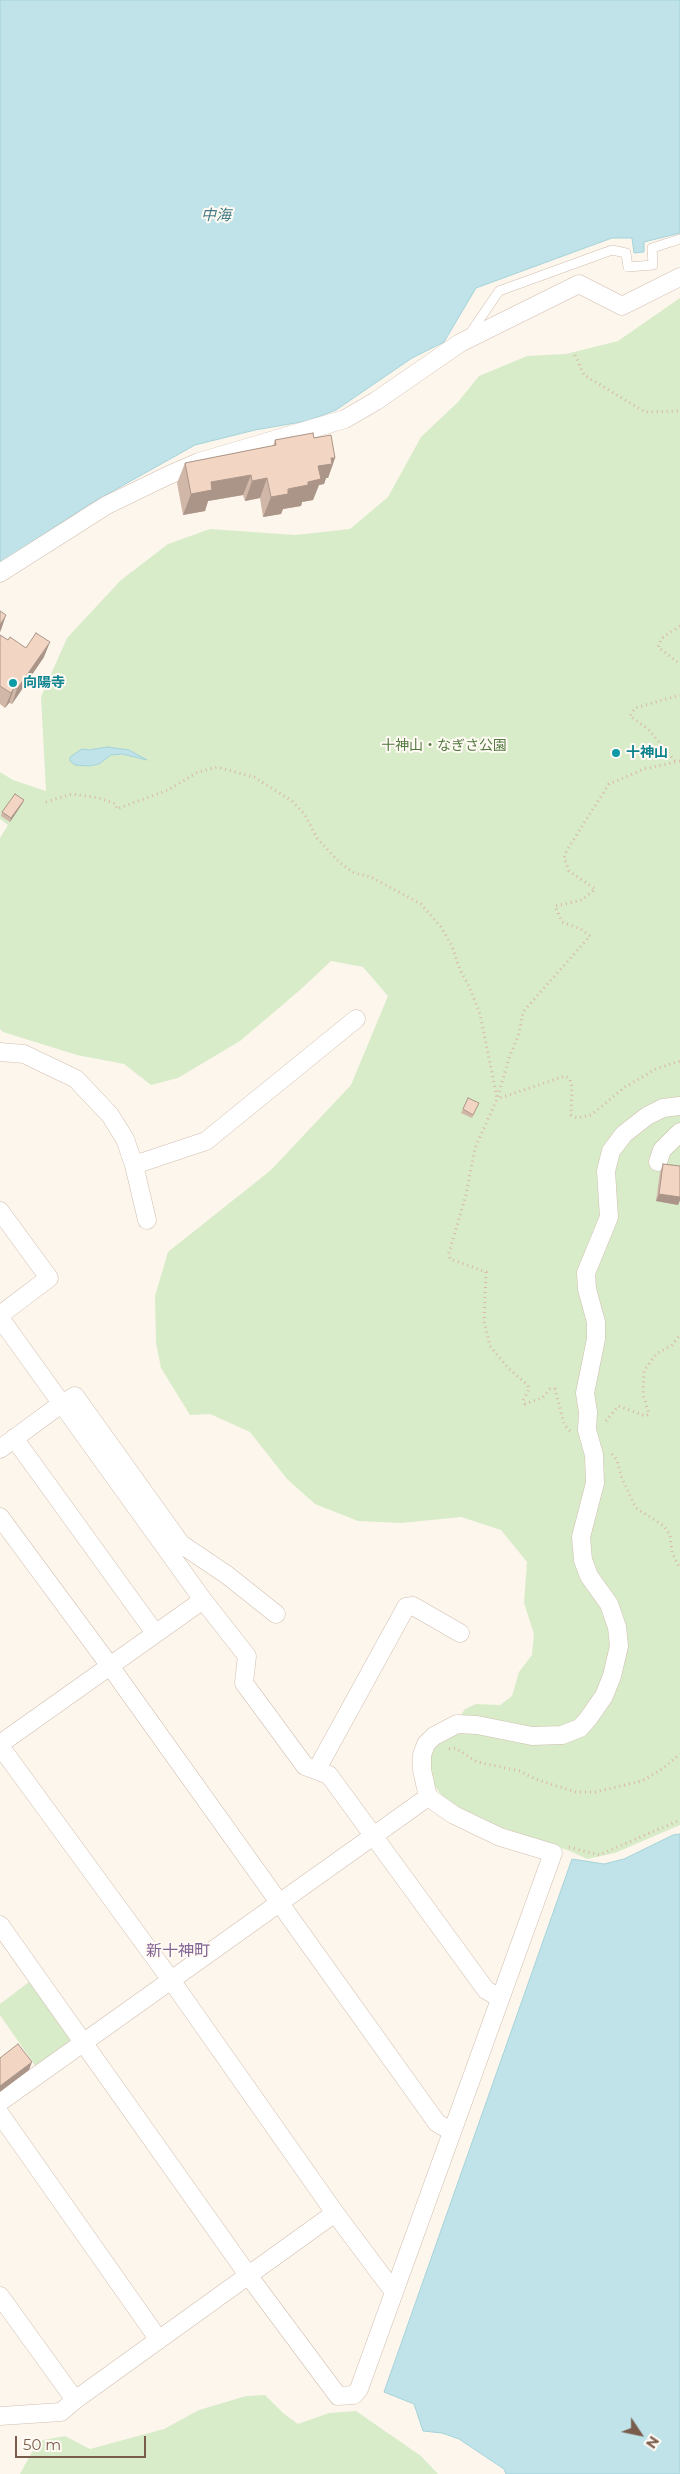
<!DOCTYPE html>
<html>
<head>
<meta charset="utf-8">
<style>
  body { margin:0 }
  #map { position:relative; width:680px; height:2474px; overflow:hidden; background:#fdf6ec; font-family:Montserrat,sans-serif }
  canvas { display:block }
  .north { position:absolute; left:615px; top:2409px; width:50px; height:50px; -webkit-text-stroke:4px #fffaf3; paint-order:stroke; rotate:124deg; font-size:14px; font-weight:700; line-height:20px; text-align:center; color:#7a5c4d }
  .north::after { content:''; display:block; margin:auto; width:18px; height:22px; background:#7a5c4d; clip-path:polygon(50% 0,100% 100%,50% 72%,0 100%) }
  .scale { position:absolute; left:15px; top:2436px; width:131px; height:22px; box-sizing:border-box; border:2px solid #7a5c4d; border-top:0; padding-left:6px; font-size:15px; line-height:18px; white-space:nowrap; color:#7a5c4d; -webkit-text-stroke:4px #fffaf3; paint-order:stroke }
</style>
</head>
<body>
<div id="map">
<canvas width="680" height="2474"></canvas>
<div class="north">N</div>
<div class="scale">50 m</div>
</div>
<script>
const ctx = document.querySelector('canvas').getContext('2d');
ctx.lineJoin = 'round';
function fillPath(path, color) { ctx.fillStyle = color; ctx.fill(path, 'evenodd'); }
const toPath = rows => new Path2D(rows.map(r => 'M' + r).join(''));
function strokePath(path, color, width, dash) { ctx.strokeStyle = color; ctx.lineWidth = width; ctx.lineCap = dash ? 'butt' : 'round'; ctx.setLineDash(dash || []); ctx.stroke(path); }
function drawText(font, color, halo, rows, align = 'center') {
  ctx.font = font + ' Montserrat,"Noto Sans JP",sans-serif'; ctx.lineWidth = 4; ctx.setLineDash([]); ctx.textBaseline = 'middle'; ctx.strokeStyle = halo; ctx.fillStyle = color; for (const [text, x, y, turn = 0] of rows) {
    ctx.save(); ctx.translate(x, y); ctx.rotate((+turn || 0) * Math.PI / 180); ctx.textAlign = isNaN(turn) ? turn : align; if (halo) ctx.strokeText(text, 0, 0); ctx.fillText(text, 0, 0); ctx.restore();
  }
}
const green = toPath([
  [680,298,680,1825,615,1853,587,1859,570,1851,474,1818,445,1799,428,1778,427,1756,444,1739,465,1709,476,1704,500,1705,512,1696,519,1672,532,1655,534,1634,524,1603,527,1562,501,1530,461,1517,401,1523,358,1521,315,1504,287,1479,250,1432,210,1414,190,1415,161,1368,156,1343,155,1296,168,1252,271,1170,351,1085,388,996,363,967,331,961,300,990,240,1041,178,1078,151,1085,124,1064,77,1055,3,1032,0,1029,0,838,8,825,0,819,0,772,13,780,46,791,41,697,67,638,121,580,168,544,210,529,295,535,350,529,388,497,421,437,458,402,479,376,527,356,566,354,618,341],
  [29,1982,70,2039,69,2044,36,2067,0,2015,0,2004],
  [265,2395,283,2413,298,2424,329,2413,356,2411,421,2456,438,2474,20,2474,38,2441,65,2436,90,2449,164,2429,199,2410,246,2396]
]);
const water = toPath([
  [0,0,680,0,680,233,644,242,644,252,634,253,632,238,612,238,476,288,444,342,412,358,336,410,307,421,255,430,195,445,88,505,0,563,0,0],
  [107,747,129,750,147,760,122,754,111,755,99,764,89,766,75,765,70,761,70,757,82,749,89,750,107,747],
  [680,1834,680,2474,506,2474,504,2469,459,2439,442,2433,423,2431,414,2404,384,2392,572,1859,604,1864,624,1859,673,1835,680,1834]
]);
const path = toPath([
  [575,355,584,375,645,412,680,411],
  [680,626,662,638,658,647,680,664],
  [675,761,648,729,630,716,635,708,680,695],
  [46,802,72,794,99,798,116,804,117,809,168,790,198,772,217,767,254,777,292,801,305,815,317,838,339,862,354,873,371,877,421,904,441,927,452,946,460,970,469,986,480,1014,494,1083,497,1097,500,1098,565,1076,570,1079,572,1088,571,1115,577,1118,591,1115,625,1087,656,1069,680,1061],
  [606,1421,618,1406,646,1416,649,1414,643,1394,644,1371,656,1354,672,1345,680,1335],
  [570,1431,564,1424,555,1389,550,1389,542,1398,525,1404,523,1401,529,1389,528,1385,508,1368,490,1346,484,1321,486,1272,450,1259,449,1253,466,1195,475,1148,497,1099,510,1055,519,1034,523,1012,590,936,581,929,562,922,555,906,582,900,595,889,569,871,564,858,567,850,609,784,644,769,680,761],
  [612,1454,617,1460,622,1479,636,1508,664,1526,670,1535,672,1553,680,1568],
  [449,1749,455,1748,477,1762,520,1771,535,1779,576,1792,595,1792,642,1781,662,1769,680,1754],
  [569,1847,599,1855,680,1820]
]);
const lane = toPath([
  [469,335,499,291,612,250,626,253,628,267,653,265,652,248,680,239]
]);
const street = toPath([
  [0,573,107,505,169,475,199,462,345,419,376,401,460,343,579,284,622,306,680,277],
  [0,1052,24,1054,76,1079,110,1115,125,1139,134,1165,206,1141,356,1019],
  [658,1162,662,1150,680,1132],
  [134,1165,147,1220],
  [0,1211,49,1278,0,1315],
  [0,1318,203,1600,247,1656,244,1683,305,1766,329,1775,486,1990,500,1998],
  [14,1438,155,1633],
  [0,1449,61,1404,75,1396,181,1544,227,1575,276,1614],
  [0,1517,110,1666,437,2123,451,2131],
  [0,1744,203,1600],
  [0,1746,171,1980,335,2213,394,2292],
  [317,1769,406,1607,413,1606,460,1633],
  [0,1925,248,2275,338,2396,354,2395,359,2389,553,1853,500,1837,454,1815,428,1797],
  [0,2102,428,1797,422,1770,422,1755,426,1744,434,1736,457,1724,477,1725,532,1736,562,1735,580,1728,588,1719,604,1696,612,1676,619,1646,617,1627,609,1604,589,1576,583,1560,581,1537,595,1483,594,1455,587,1430,588,1412,585,1393,596,1339,596,1322,587,1289,586,1273,609,1217,606,1171,611,1151,624,1134,647,1116,663,1108,680,1106],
  [0,2114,159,2340],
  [0,2296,75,2400,335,2213],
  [0,2416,61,2412,75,2400]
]);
const wall = toPath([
  [314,438,335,458,328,478,326,478,324,484,319,485,313,500,302,502,301,506,283,509,281,514,263,517,260,498,245,501,243,495,208,501,205,511,183,515,177,483,185,463,273,446,275,440],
  [0,635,8,640,44,657,12,704,9,703,5,708,0,704],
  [24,800,22,804,10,822,1,816,2,812],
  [479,1103,472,1118,461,1113,463,1109],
  [663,1164,680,1166,680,1200,678,1205,656,1201,660,1172]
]);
const shadedWall = toPath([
  [331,458,335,458,328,478,326,478,324,484,319,485,313,500,302,502,301,506,283,509,281,514,263,517,271,497,308,482,318,466],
  [251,475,243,495,208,501,205,511,183,515,191,494,211,482],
  [267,478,260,498,245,501,252,481],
  [6,615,1,630,0,632,0,625],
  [50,642,44,657,12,704,17,689],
  [14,688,9,703,5,708,11,693],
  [24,800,22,804,10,822,11,818],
  [659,1194,680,1197,680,1200,678,1205,656,1201],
  [32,2062,29,2070,0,2092,0,2086]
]);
const building = toPath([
  [313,433,314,438,331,435,335,458,331,458,332,464,318,466,321,479,308,482,308,485,288,489,288,494,271,497,267,478,252,481,251,475,211,482,212,490,191,494,185,463,276,445,275,440,313,433],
  [0,611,6,615,0,625,0,611],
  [36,633,50,642,17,689,14,688,11,693,0,686,0,635,8,640,10,637,26,648,36,633],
  [15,794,24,800,11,818,2,812,15,794],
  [468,1098,479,1103,473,1115,463,1109,468,1098],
  [663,1164,680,1166,680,1197,659,1194,663,1164],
  [18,2044,32,2062,0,2086,0,2058,18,2044]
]);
const markers = [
  [13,683,5,"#0f9aa8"],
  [616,753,5,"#0f9aa8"]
];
const cultureNames = [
  ["向陽寺",23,683],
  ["十神山",626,753]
];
const parkNames = [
  ["十神山・なぎさ公園",444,746]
];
const waterNames = [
  ["中海",216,216]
];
const quarterNames = [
  ["新十神町",178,1951]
];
fillPath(green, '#d8ecc9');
fillPath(water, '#bfe3e8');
strokePath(water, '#a5d3da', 1);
strokePath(lane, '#d1beb0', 10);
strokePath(street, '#d1beb0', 19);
strokePath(path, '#d9b8a5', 3, [1, 4]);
strokePath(lane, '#fff', 9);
strokePath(street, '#fff', 18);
fillPath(wall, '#d1b7a8');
fillPath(shadedWall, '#aa9588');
fillPath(building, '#f3d5c3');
strokePath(building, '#aa9588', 1);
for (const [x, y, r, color] of markers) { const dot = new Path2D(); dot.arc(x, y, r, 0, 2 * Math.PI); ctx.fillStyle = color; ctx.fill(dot); strokePath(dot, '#fffaf3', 2); }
drawText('bold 14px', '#0d838f', '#fffaf3', cultureNames, 'left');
drawText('14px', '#537a41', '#fffaf3', parkNames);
drawText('italic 15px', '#437c86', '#fffaf3', waterNames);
drawText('16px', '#846695', '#fffaf3', quarterNames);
</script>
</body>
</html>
